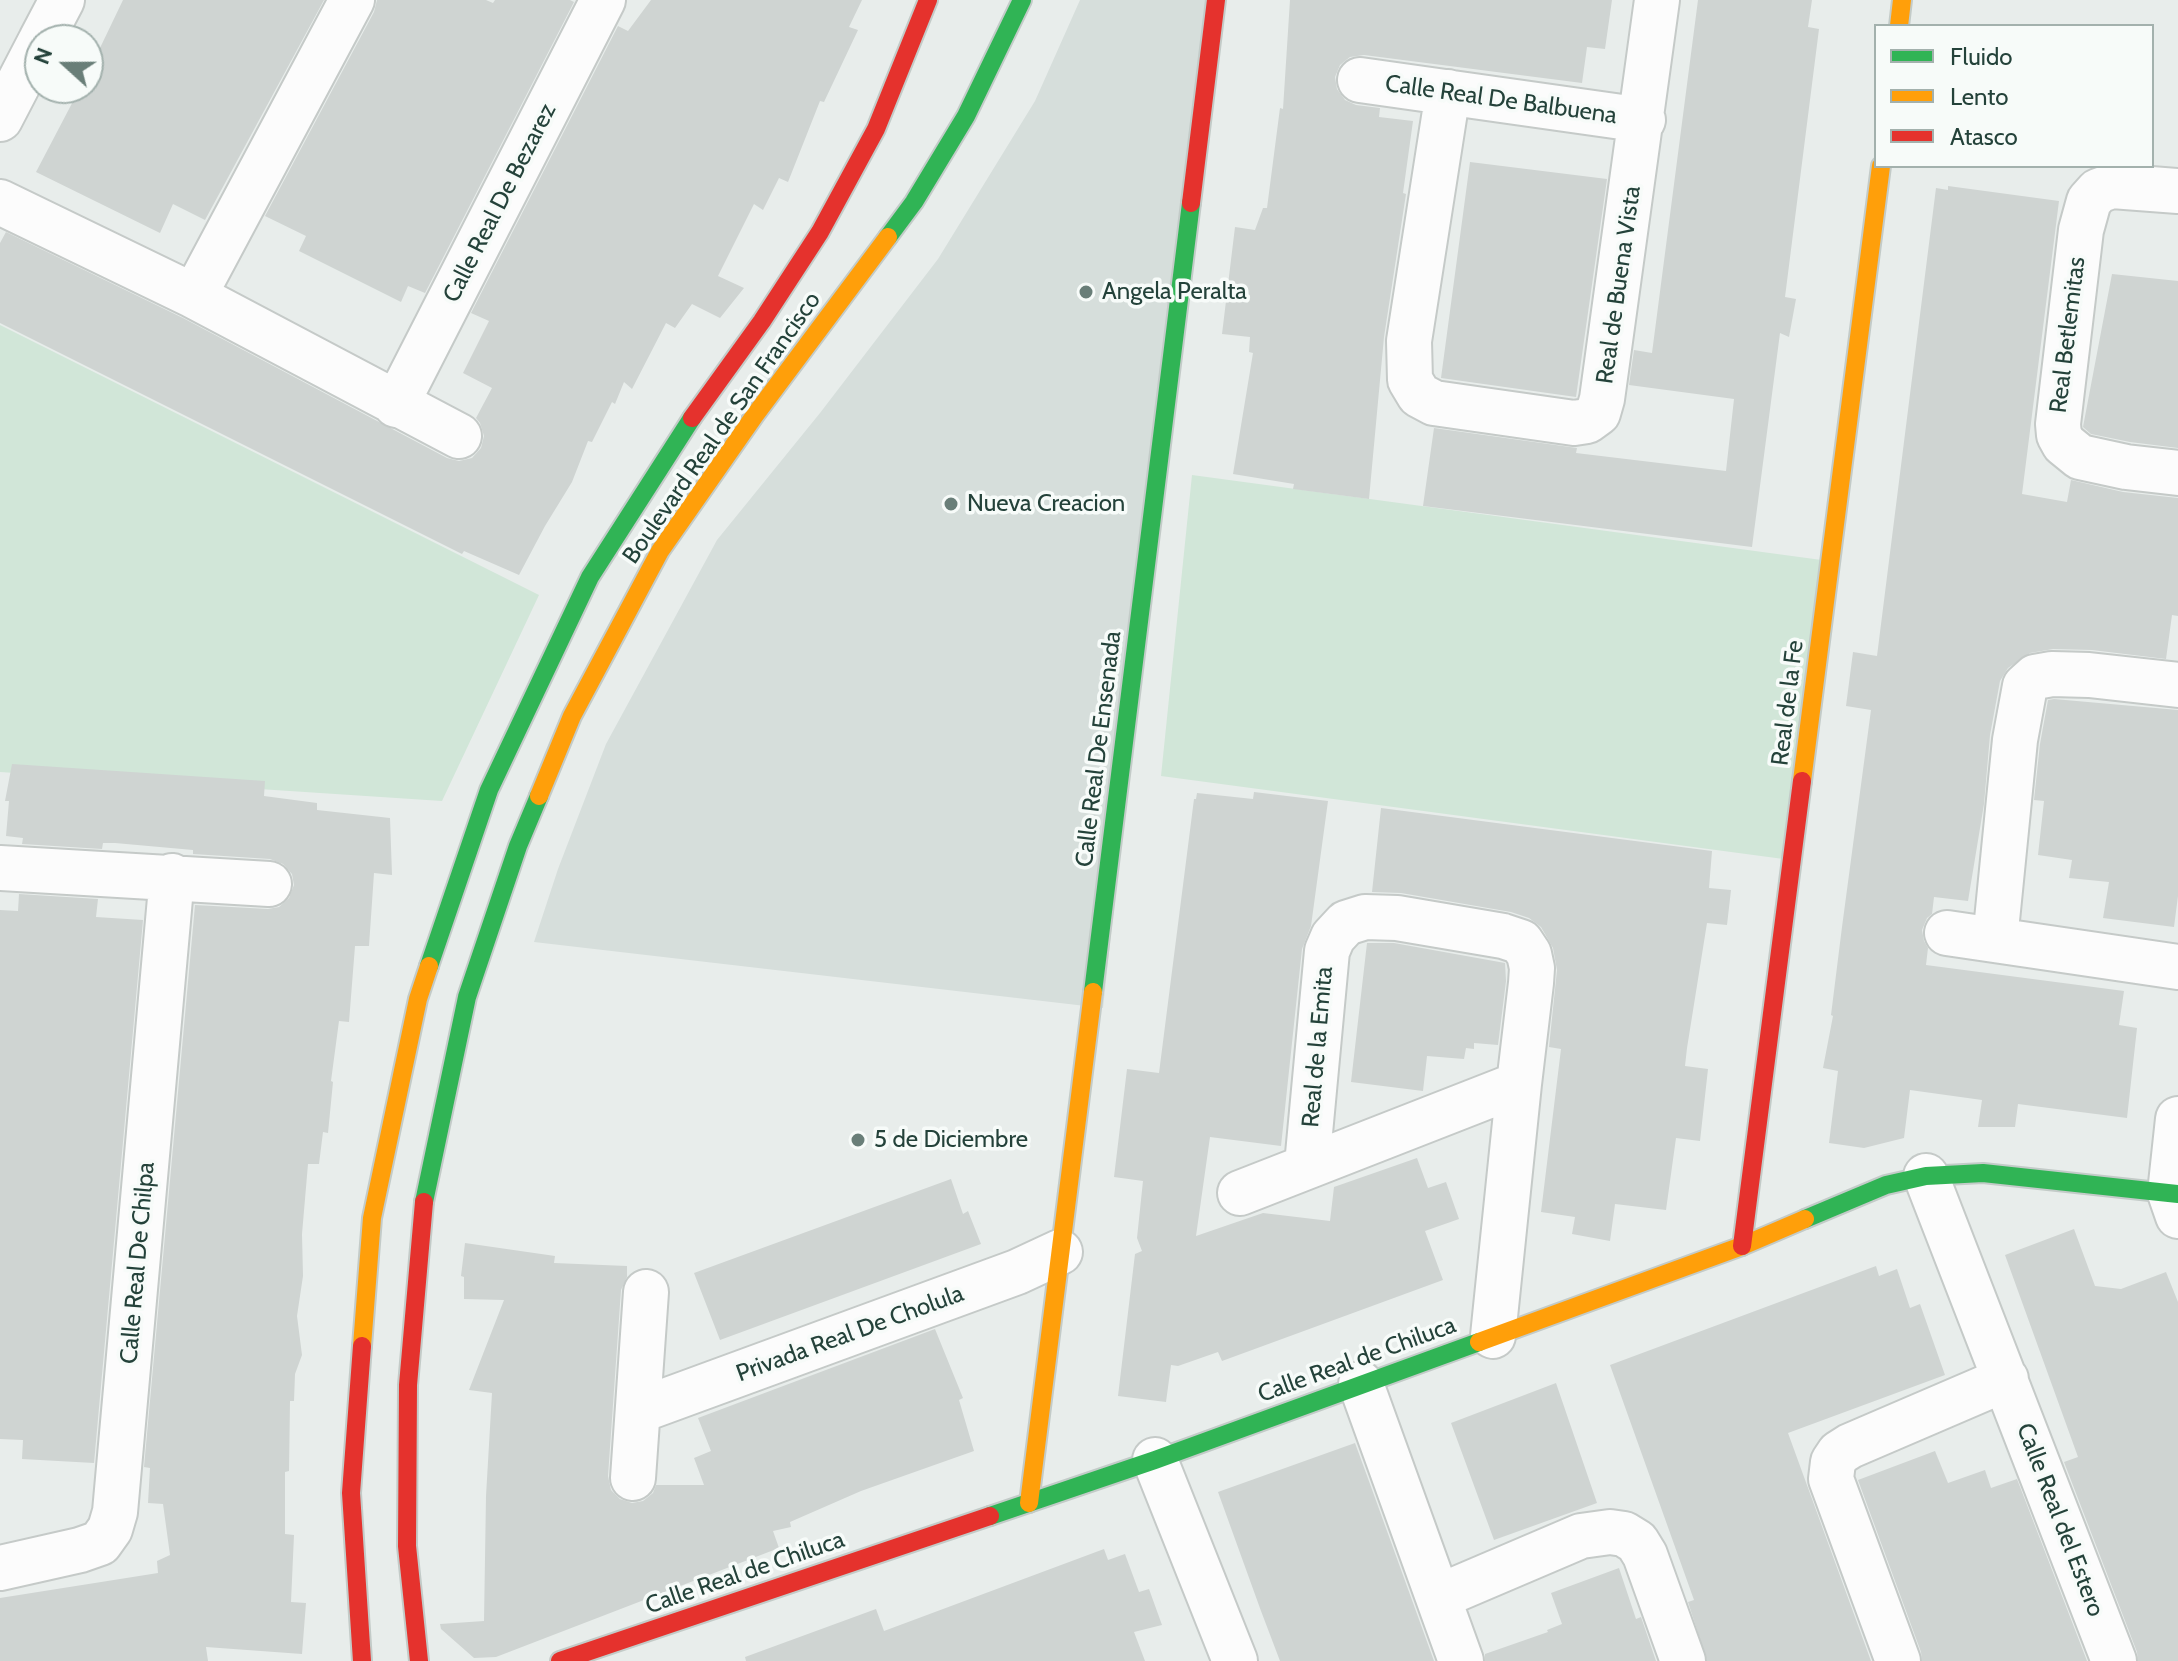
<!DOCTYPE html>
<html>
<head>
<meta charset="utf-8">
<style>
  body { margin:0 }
  #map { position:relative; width:2178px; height:1661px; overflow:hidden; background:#e8edeb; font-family:Cabin,sans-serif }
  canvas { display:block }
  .legend { position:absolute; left:1874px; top:24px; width:280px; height:144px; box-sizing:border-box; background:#f7fbf9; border:2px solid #a3b1ad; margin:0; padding:10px 14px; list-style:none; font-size:24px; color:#24423a }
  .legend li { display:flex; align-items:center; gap:16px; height:40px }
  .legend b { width:40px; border:2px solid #a3b1ad }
  .north { position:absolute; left:24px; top:24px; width:80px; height:80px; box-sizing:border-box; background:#f7fbf9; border:2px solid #a3b1ad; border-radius:50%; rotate:291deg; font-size:22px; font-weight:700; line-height:32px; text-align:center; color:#24423a }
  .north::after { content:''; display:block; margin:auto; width:28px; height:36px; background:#697e78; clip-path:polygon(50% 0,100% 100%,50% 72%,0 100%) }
</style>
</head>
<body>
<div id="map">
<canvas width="2178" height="1661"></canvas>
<ul class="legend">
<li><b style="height:10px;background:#30b455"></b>Fluido</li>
<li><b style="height:10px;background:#ff9f0a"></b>Lento</li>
<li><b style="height:10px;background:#e5322d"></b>Atasco</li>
</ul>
<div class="north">N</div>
</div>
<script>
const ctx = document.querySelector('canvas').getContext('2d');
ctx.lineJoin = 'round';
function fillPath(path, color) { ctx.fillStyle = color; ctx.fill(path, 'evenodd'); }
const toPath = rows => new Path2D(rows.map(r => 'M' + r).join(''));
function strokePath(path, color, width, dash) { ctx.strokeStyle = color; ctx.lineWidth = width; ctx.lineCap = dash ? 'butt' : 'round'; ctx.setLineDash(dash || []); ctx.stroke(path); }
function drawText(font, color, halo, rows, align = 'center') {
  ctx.font = font + ' Cabin,sans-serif'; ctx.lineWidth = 7; ctx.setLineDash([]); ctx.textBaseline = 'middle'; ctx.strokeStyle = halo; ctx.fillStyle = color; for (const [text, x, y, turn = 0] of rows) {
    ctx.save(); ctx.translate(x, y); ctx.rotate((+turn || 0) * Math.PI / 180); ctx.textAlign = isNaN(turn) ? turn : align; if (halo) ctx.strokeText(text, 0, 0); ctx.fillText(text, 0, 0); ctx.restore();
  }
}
const built = toPath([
  [1080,0,1212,0,1103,1008,534,942,558,869,606,744,717,540,820,413,938,259,1035,101]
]);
const green = toPath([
  [0,325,539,595,442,801,0,772],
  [1192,475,1829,561,1791,860,1161,776]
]);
const building = toPath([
  [123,0,324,0,205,220,173,204,160,233,36,172,80,88,88,88,88,73],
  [377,0,486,0,493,3,495,0,570,0,574,2,425,293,408,286,401,302,299,251,306,236,265,216,374,12],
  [651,0,862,0,849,27,858,30,824,102,820,101,788,182,779,178,763,210,754,204,718,276,744,288,720,318,692,304,675,328,666,323,632,389,624,382,615,404,612,402,592,442,588,441,572,482,545,526,519,575,464,551,462,554,0,323,0,243,6,232,183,318,447,458,459,461,472,458,481,448,484,436,480,423,476,418,492,388,463,373,489,321,471,313,618,26,628,31],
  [1290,0,1612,0,1605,49,1587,47,1582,83,1364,55,1350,57,1340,65,1335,77,1337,89,1345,100,1356,105,1380,108,1379,117,1413,121,1403,193,1406,194,1384,337,1369,499,1293,489,1294,484,1233,474,1253,353,1249,352,1250,337,1222,334,1235,227,1255,230,1263,208,1267,208,1280,108,1283,109],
  [1698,0,1812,0,1808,27,1819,29,1785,297,1796,299,1789,337,1780,333,1752,547,1423,506,1434,428,1577,448,1576,453,1726,471,1734,399,1629,385,1634,350,1652,353],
  [1470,162,1607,179,1576,397,1441,378],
  [1948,186,2059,201,2022,494,2067,502,2071,480,2123,492,2178,498,2178,616,2172,615,2166,659,2092,650,2053,649,2030,653,2008,668,2000,681,1990,735,1984,804,1968,901,1934,897,1932,914,1927,918,1922,930,1924,941,1928,948,1926,965,2124,991,2119,1025,2137,1028,2127,1118,2018,1104,2015,1127,1978,1127,1982,1100,1910,1090,1904,1138,1864,1148,1829,1143,1838,1071,1823,1068,1833,1016,1831,1015,1842,927,1871,710,1846,706,1853,652,1877,656,1936,188,1948,190],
  [2112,274,2178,281,2178,448,2130,442,2091,434,2083,427],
  [2054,699,2178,710,2178,896,2174,927,2103,918,2109,882,2069,878,2072,860,2038,855,2044,801,2034,800,2040,744,2048,700],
  [12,764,265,781,264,796,317,803,317,810,390,818,392,875,374,873,369,946,355,946,349,1022,339,1021,331,1081,333,1082,328,1133,323,1132,319,1164,308,1164,302,1234,303,1276,297,1316,302,1355,295,1374,294,1401,290,1401,289,1471,285,1472,285,1534,294,1535,291,1602,306,1603,302,1654,206,1647,208,1661,0,1661,0,1598,158,1573,157,1561,170,1555,163,1504,148,1503,150,1468,144,1467,195,905,268,909,279,907,289,898,294,885,292,874,283,864,270,859,193,854,193,850,115,843,103,843,102,849,22,844,23,838,6,836,9,801,5,801],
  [1254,792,1328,801,1311,926,1302,949,1281,1146,1210,1137,1196,1236,1263,1213,1330,1221,1334,1187,1417,1158,1428,1188,1446,1182,1459,1219,1425,1231,1443,1280,1222,1361,1218,1352,1178,1366,1171,1365,1166,1402,1118,1396,1135,1254,1142,1251,1137,1238,1143,1181,1114,1177,1127,1069,1159,1073,1194,799,1196,799,1197,793,1253,799],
  [1381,808,1712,851,1709,888,1731,890,1727,925,1707,923,1687,1048,1685,1066,1708,1069,1700,1141,1676,1138,1666,1210,1615,1204,1610,1241,1572,1234,1575,1217,1541,1212,1561,1049,1549,1047,1557,970,1553,948,1541,927,1529,918,1511,912,1401,893,1372,892],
  [19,894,98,899,96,917,143,920,94,1463,22,1459,23,1440,0,1439,0,910,18,911],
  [1367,943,1394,943,1505,963,1506,981,1498,1045,1474,1043,1474,1049,1466,1048,1464,1059,1427,1056,1423,1091,1351,1082],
  [951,1179,963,1214,968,1211,981,1244,720,1340,694,1273],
  [2074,1229,2095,1286,2121,1289,2166,1272,2178,1302,2178,1661,2138,1661,2137,1652,2064,1462,2078,1457,2005,1255],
  [465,1243,555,1256,554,1263,627,1266,627,1277,621,1290,608,1476,611,1490,620,1499,632,1503,643,1501,653,1493,656,1485,704,1485,694,1458,711,1451,698,1418,935,1329,963,1398,959,1400,974,1451,861,1491,790,1522,791,1527,773,1531,779,1548,496,1657,474,1658,441,1629,440,1624,484,1621,486,1496,492,1393,469,1390,504,1300,464,1299,464,1277,461,1276],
  [1876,1266,1879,1276,1897,1269,1910,1308,1920,1304,1945,1375,1788,1433,1871,1661,1707,1661,1688,1602,1694,1600,1610,1365],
  [1556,1383,1597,1503,1494,1540,1451,1423],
  [1355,1443,1370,1484,1434,1661,1280,1661,1261,1611,1218,1492],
  [1935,1451,1948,1483,1985,1470,1991,1488,2017,1479,2087,1661,1922,1661,1921,1652,1858,1480],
  [1104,1549,1108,1560,1125,1554,1139,1592,1149,1589,1162,1625,1134,1632,1145,1661,746,1661,745,1657,876,1609,884,1631],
  [1619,1568,1636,1619,1641,1617,1656,1661,1485,1661,1485,1654,1548,1632,1547,1630,1562,1624,1551,1593]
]);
const street = toPath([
  [41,40,62,0],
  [1360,80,1643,120],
  [1448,92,1409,341,1410,380,1419,395,1434,403,1574,423,1587,421,1598,413,1602,399,1657,0],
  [0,119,40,42],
  [2178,191,2112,186,2098,191,2089,201,2081,230,2058,424,2059,435,2064,444,2080,457,2126,467,2178,473],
  [0,202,194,296,459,436],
  [194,296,352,0],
  [396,405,603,0],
  [0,868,269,884],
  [1947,933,2178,967],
  [1995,940,2015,740,2025,686,2035,677,2052,674,2089,675,2178,685],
  [2178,1119,2170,1193,2178,1216],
  [1307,1165,1327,951,1333,937,1346,923,1365,917,1397,918,1503,936,1521,942,1529,954,1532,968,1531,983,1519,1084,1493,1336],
  [1926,1176,2114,1661],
  [1240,1193,1519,1084],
  [1361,1384,1461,1661],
  [638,1411,1017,1272,1060,1252],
  [1155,1460,1235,1661],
  [633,1478,646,1292],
  [0,1568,80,1550,100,1543,110,1529,115,1512,172,876],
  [1438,1597,1581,1536,1610,1532,1624,1534,1637,1542,1645,1555,1683,1661],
  [1898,1661,1831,1479,1833,1462,1839,1453,1850,1446,2006,1379]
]);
const fast = toPath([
  [888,237,914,202,966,116,1022,0],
  [429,966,489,790,590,577,692,418],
  [1093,992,1191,203],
  [424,1202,467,997,518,846,539,796],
  [1805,1219,1886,1185,1926,1176,1983,1173,2178,1194],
  [990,1516,1155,1460,1479,1342]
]);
const slow = toPath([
  [1899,26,1902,0],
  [1802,781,1881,166],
  [539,796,572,716,660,551,755,415,888,237],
  [1479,1342,1742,1246,1805,1219],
  [362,1346,372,1218,418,999,429,966],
  [1029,1503,1093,992]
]);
const jam = toPath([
  [1191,203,1216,0],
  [692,418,762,321,820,232,876,129,928,0],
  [1742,1246,1802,781],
  [362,1661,351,1493,362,1346],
  [419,1661,407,1546,408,1385,424,1202],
  [560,1661,990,1516]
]);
const markers = [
  [1086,292,8,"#697e78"],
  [951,504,8,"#697e78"],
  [858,1140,8,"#697e78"]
];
const streetNames = [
  ["Calle Real De Balbuena",1501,100,8],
  ["Calle Real De Bezarez",500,203,-63],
  ["Real de Buena Vista",1619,285,-82],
  ["Real Betlemitas",2068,335,-83],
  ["Boulevard Real de San Francisco",722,428,-55],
  ["Real de la Fe",1788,703,-83],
  ["Calle Real De Ensenada",1099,749,-83],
  ["Real de la Emita",1318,1047,-85],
  ["Calle Real De Chilpa",138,1263,-85],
  ["Privada Real De Cholula",850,1334,-20],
  ["Calle Real de Chiluca",1357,1360,-20],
  ["Calle Real del Estero",2060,1520,69],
  ["Calle Real de Chiluca",745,1573,-19]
];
const poiNames = [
  ["Angela Peralta",1102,292],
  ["Nueva Creacion",967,504],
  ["5 de Diciembre",874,1140]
];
fillPath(built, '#d6dedb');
fillPath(green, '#d1e6d8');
fillPath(building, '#cfd4d2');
strokePath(street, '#c5cac8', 48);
strokePath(fast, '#c3cbc8', 22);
strokePath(slow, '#c3cbc8', 22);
strokePath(jam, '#c3cbc8', 22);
strokePath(street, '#fcfcfc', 44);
strokePath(fast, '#30b455', 18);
strokePath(slow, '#ff9f0a', 18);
strokePath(jam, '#e5322d', 18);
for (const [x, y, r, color] of markers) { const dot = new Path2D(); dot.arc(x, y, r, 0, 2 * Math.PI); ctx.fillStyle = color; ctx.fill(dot); strokePath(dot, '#f7fbf9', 3); }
drawText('24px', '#24423a', '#f7fbf9', streetNames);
drawText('24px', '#24423a', '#f7fbf9', poiNames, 'left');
</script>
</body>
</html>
